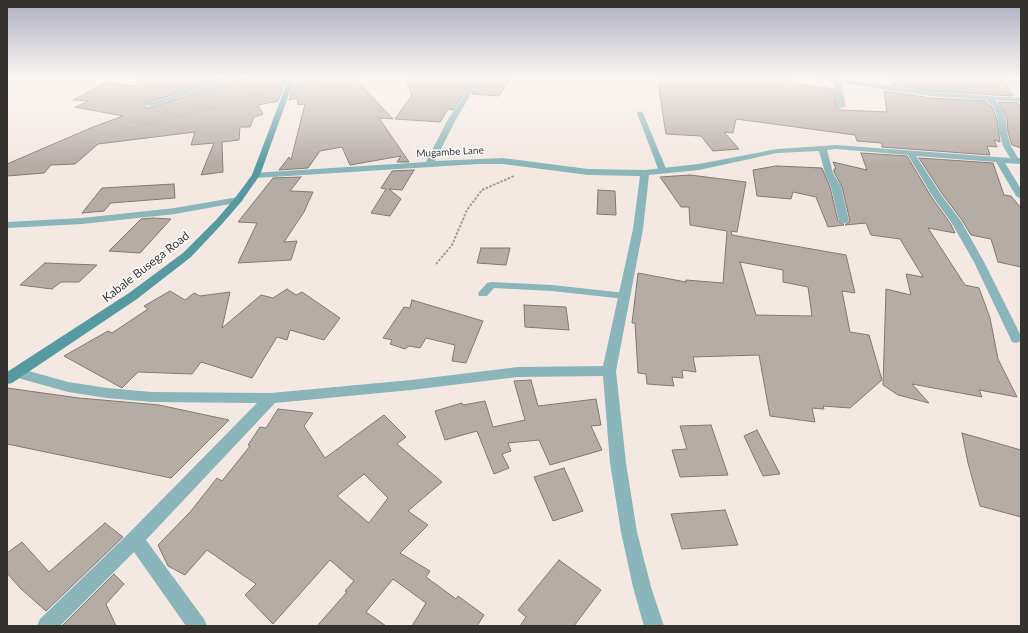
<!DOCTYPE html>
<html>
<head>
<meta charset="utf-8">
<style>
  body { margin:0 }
  #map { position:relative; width:1028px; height:633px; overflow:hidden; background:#f4e8e2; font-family:Lato,sans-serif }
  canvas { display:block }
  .frame { position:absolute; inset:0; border:8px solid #35312e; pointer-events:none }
</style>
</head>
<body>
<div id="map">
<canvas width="1028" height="633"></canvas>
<div class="frame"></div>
</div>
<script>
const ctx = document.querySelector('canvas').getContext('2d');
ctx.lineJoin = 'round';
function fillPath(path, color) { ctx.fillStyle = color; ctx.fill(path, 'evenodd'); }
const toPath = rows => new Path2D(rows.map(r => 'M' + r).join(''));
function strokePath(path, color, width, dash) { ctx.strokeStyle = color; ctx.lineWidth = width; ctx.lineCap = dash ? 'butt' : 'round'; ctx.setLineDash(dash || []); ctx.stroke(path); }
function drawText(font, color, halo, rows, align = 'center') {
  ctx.font = font + ' Lato,sans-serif'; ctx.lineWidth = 3; ctx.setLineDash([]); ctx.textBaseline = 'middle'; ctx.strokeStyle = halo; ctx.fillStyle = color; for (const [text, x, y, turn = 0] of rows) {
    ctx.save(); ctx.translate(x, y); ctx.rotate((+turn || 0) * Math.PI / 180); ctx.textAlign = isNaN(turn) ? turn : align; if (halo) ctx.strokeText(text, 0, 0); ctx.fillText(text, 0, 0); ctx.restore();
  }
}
const building = toPath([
  [139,77,232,77,145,103,144,105,146,108,152,107,245,78,246,77,285,77,286,80,278,101,258,105,263,114,254,117,250,127,240,127,239,140,222,142,223,172,201,175,214,143,191,145,195,132,98,144,75,164,51,165,44,173,7,176,7,164,93,127,123,116,75,107,89,101,73,100,105,83,138,86,139,77],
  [354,77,393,119,379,118,409,162,397,162,401,156,350,165,342,147,320,151,308,168,279,170,289,157,291,160,305,104,298,105,297,98,289,100,294,83,318,80,321,78,354,77],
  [405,77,511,77,499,96,472,94,473,91,468,89,465,91,453,110,448,109,440,122,395,119,412,95,405,77],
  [660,77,789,77,788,83,834,89,837,106,840,110,887,112,884,91,931,98,985,101,992,107,997,120,1000,142,994,140,997,147,987,146,990,155,882,147,882,143,857,141,855,135,736,119,733,133,724,132,739,149,713,151,701,136,666,134,658,83,661,84,660,77],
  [894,77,1002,77,1013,96,931,91,901,86,894,77],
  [999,102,1018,103,1021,109,1021,148,1012,145,1008,132,1007,119,999,102],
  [861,153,907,156,932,198,950,223,955,233,928,228,965,285,979,288,990,318,998,359,1017,397,979,390,982,397,912,384,929,403,898,395,883,385,886,289,911,295,906,274,923,277,900,239,871,235,866,223,845,225,850,221,842,187,834,172,834,169,836,169,833,162,867,170,861,153],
  [919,158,993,163,1004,195,1011,196,1021,208,1021,267,998,262,991,239,971,235,962,220,943,195,919,158],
  [776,166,822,168,830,187,838,221,844,225,828,227,816,197,793,192,791,199,757,196,753,170,776,166],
  [414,170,402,190,389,189,401,199,390,216,371,213,386,189,381,188,392,171,414,170],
  [690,175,746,182,737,232,731,231,732,235,846,255,855,293,842,291,850,332,869,335,882,380,850,408,823,406,824,409,812,408,815,422,770,416,759,355,693,357,696,372,682,370,683,378,672,377,674,386,647,384,646,374,638,373,635,323,632,323,638,273,686,282,686,280,723,283,727,231,690,225,689,207,681,207,660,177,690,175],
  [740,262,783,270,783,282,808,287,812,316,756,315,740,262],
  [301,177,290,191,313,192,304,212,284,242,297,241,291,260,238,263,257,223,238,222,273,178,301,177],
  [174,184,175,198,111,203,104,211,82,213,102,188,174,184],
  [598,190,615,191,616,215,597,214,598,190],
  [153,218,171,219,140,253,109,251,141,219,153,218],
  [481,248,510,248,506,265,477,263,481,248],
  [45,263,97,265,79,282,61,282,52,289,20,285,45,263],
  [287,289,296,295,302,292,340,318,324,340,290,330,287,340,277,337,252,378,201,362,192,374,138,372,122,388,64,356,108,331,112,333,148,309,144,306,170,291,185,300,194,293,200,296,230,292,222,328,261,295,273,298,287,289],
  [412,300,483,321,466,363,452,361,455,345,426,338,420,348,409,346,405,349,390,344,392,340,383,338,404,307,410,308,412,300],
  [524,305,566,307,569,330,525,327,524,305],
  [531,380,538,406,596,399,601,425,591,426,602,450,550,465,539,440,508,443,511,451,502,454,509,468,494,474,477,431,445,440,435,411,462,403,463,405,485,401,493,427,525,420,514,381,531,380],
  [7,388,79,398,159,405,229,420,171,478,7,444,7,388],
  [278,409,313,413,304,426,325,458,384,415,406,437,397,444,442,482,408,511,428,525,400,553,430,571,426,577,456,599,458,596,484,615,477,626,412,626,426,603,393,579,366,612,386,626,317,626,347,592,345,591,354,581,330,560,273,624,245,595,256,584,207,550,185,575,168,566,158,545,191,511,217,478,222,481,250,446,248,445,260,427,266,428,278,409],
  [364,474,388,498,369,523,337,496,364,474],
  [711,425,728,475,680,477,672,450,687,449,680,426,711,425],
  [757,430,780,474,763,476,744,436,757,430],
  [962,433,1021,450,1021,517,980,506,968,463,962,433],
  [564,468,583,511,553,521,534,477,564,468],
  [725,510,738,545,682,549,671,514,725,510],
  [105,523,123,537,46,611,20,588,7,573,7,553,22,542,49,572,105,523],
  [559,560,601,590,574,626,520,626,526,617,518,610,559,560],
  [114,574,124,584,106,604,116,626,62,626,114,574]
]);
const pathFar1 = toPath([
  [127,129,239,101,276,85]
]);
const path = toPath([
  [436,264,452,245,467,210,482,190,514,176]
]);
const lane = toPath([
  [640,111,643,113,667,171,666,173,663,173,659,171,637,113,640,111],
  [491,282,552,285,625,293,630,296,625,299,552,291,494,288,487,296,479,296,478,294,479,292,487,283,491,282]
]);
const street = toPath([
  [236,77,245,77,152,106,146,106,145,104,236,77],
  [304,77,321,77,318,79,291,82,288,80,291,78,304,77],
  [813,77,827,77,892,86,886,77,892,77,900,87,931,92,1021,98,1021,102,995,100,1000,105,1006,120,1007,132,1011,146,1018,158,1021,158,1021,164,1005,163,1021,189,1021,199,1016,196,996,162,916,156,942,196,961,221,984,262,1021,336,1021,341,1016,343,1012,342,974,262,951,222,933,197,908,155,836,149,827,150,833,173,841,187,849,221,844,224,839,221,831,187,825,173,819,151,777,153,699,170,649,175,643,229,616,371,626,463,637,532,651,587,664,626,644,626,633,587,621,532,610,463,603,376,518,377,411,390,275,403,146,540,204,619,207,626,186,626,134,552,60,626,37,626,40,619,129,533,257,403,152,402,107,398,68,392,18,378,13,377,11,373,13,369,18,368,68,382,107,388,152,392,271,393,411,380,518,367,603,366,633,229,640,176,588,175,503,164,478,164,256,178,252,175,253,173,426,162,446,123,466,92,469,90,472,92,454,123,435,161,503,158,588,169,645,170,699,164,777,149,836,145,1010,158,1003,146,999,132,998,120,993,106,986,100,931,96,841,83,846,106,842,108,838,106,834,82,816,79,813,77],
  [238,197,241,198,243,200,241,202,175,214,82,224,7,228,7,222,82,218,175,208,238,197]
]);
const secondary = toPath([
  [287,77,293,77,294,80,260,175,241,202,222,224,191,257,137,299,12,383,7,384,7,372,129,293,183,253,216,220,235,198,252,175,288,80,287,77]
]);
const farStreetnames = [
  ["Mugambe Lane",450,152,-3]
];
const streetNames = [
  ["Kabale Busega Road",146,267,-38]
];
fillPath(building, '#b6aca6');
strokePath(building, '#827873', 1);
strokePath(pathFar1, '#a69d98', 1.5, [2, 1]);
strokePath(path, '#a69d98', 2, [2.5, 1.5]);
fillPath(lane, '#8ab5ba');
fillPath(street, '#8ab5ba');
fillPath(secondary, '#569aa1');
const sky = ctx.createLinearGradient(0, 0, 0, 165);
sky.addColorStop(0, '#aeb0c0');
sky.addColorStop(0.47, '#faf5f2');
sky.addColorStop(1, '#faf5f200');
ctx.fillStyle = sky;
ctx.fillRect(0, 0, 1028, 165);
drawText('10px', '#35312e', '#fff', farStreetnames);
drawText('12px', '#35312e', '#fff', streetNames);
</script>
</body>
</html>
